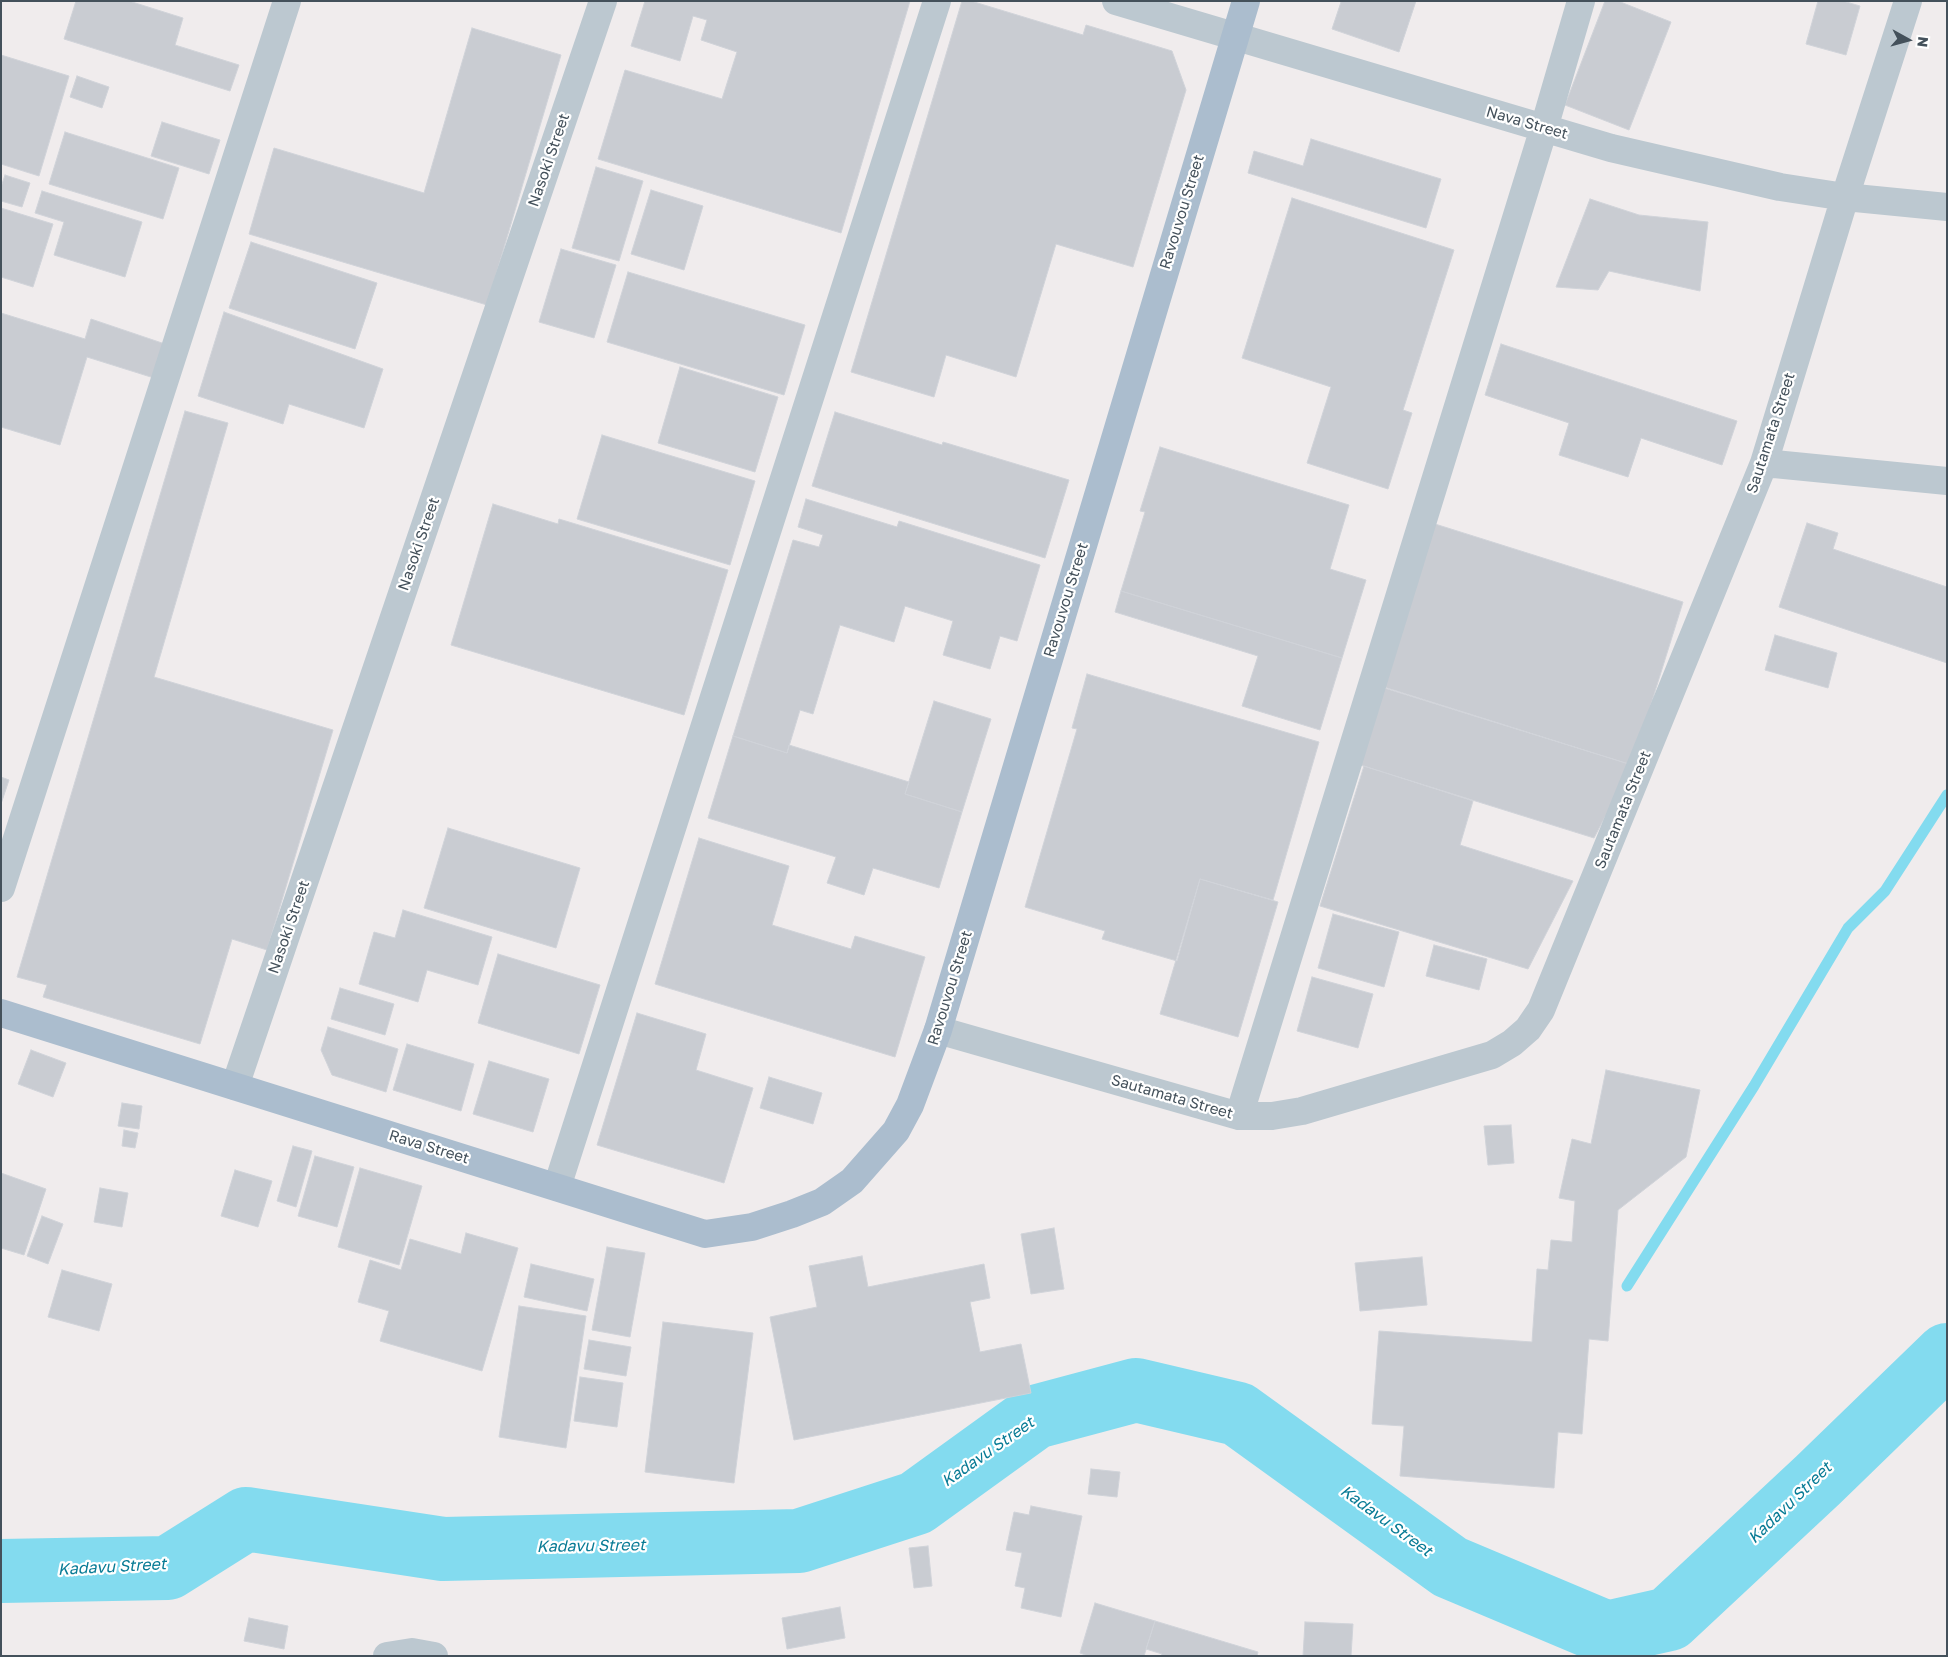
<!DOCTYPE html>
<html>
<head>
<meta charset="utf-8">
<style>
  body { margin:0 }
  #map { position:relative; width:1948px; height:1657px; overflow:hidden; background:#f0eced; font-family:"Golos Text",sans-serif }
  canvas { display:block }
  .frame { position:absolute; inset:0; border:2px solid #44515b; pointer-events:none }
  .north { position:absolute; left:1883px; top:15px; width:50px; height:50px; -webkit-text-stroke:4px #fff; paint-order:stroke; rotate:97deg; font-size:14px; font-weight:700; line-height:20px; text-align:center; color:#44515b }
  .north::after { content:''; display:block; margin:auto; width:18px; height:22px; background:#44515b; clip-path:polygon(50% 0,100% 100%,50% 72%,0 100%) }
</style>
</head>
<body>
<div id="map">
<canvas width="1948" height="1657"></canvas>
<div class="frame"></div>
<div class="north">N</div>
</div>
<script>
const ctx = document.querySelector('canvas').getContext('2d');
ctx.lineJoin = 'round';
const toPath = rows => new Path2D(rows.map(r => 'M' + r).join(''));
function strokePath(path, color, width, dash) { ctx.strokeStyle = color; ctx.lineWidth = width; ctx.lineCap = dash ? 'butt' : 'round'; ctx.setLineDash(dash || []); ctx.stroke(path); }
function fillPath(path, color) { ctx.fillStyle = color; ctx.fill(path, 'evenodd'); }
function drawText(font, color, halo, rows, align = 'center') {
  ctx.font = font + ' "Golos Text",sans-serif'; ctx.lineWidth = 4.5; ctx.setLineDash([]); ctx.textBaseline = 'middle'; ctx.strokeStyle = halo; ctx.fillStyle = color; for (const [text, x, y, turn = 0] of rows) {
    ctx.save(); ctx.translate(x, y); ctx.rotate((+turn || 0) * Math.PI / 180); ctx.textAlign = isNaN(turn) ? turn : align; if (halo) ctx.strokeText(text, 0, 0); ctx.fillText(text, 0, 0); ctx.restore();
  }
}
const stream = toPath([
  [1627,1286,1754,1086,1848,928,1885,891,1947,795]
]);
const river = toPath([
  [1,1571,168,1568,246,1519,443,1549,799,1541,916,1503,1035,1417,1136,1390,1238,1414,1450,1567,1607,1633,1669,1619,1818,1480,1947,1355]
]);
const building = toPath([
  [76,1,129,1,183,18,175,45,239,65,230,91,64,39,76,1],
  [645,1,910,1,841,233,598,159,625,70,722,99,737,52,701,40,707,20,693,16,680,61,631,46,645,1],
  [962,1,971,1,1083,35,1086,25,1172,51,1186,90,1133,267,1056,244,1016,377,946,355,934,397,851,372,962,1],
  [1339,1,1416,1,1399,52,1332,29,1341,2,1339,1],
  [1605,1,1618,1,1671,22,1629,130,1565,105,1605,1],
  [1818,1,1843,1,1860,6,1846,55,1806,44,1818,1],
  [472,28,561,55,487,305,249,234,274,148,424,193,472,28],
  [1,55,69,76,39,176,1,164,1,55],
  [77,76,109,87,102,108,70,97,77,76],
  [162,122,220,140,209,174,151,156,162,122],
  [65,132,179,168,163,219,49,184,65,132],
  [1311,139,1441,179,1426,228,1248,173,1254,151,1303,166,1311,139],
  [596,167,643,181,619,261,572,248,596,167],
  [5,175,30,183,22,207,1,201,1,187,5,175],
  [651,190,703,206,684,270,631,254,651,190],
  [42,191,142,222,125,277,54,255,64,222,35,213,42,191],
  [1292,198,1454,250,1403,410,1412,413,1388,489,1307,463,1331,387,1242,358,1292,198],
  [1590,199,1639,215,1708,222,1700,291,1609,271,1598,290,1556,287,1590,199],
  [1,208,53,224,33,287,1,277,1,208],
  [251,242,377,283,355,349,229,308,251,242],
  [561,249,616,265,594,338,539,322,561,249],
  [628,272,805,325,784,395,607,342,628,272],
  [224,312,383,369,364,428,289,404,283,424,198,396,224,312],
  [1,313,85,339,91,319,165,344,154,378,87,357,60,445,1,427,1,313],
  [1501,344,1737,421,1722,465,1641,438,1628,477,1559,455,1569,423,1485,395,1501,344],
  [680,367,778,397,755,472,658,443,680,367],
  [185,411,228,423,154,677,333,730,267,950,232,939,200,1044,43,997,47,985,17,977,185,411],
  [835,412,942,445,943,442,1069,480,1045,558,812,486,835,412],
  [602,435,755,481,730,565,577,519,602,435],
  [1160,447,1349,505,1330,569,1366,580,1342,658,1121,591,1145,512,1140,511,1160,447],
  [806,499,897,527,899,521,1040,565,1017,641,1000,636,990,669,943,655,953,621,905,606,894,642,840,625,813,714,800,710,787,753,733,736,793,540,819,547,823,535,798,527,806,499],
  [493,504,558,524,559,519,728,570,684,715,451,645,493,504],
  [1807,523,1838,533,1833,549,1947,587,1947,663,1779,607,1807,523],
  [1435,524,1683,602,1632,765,1384,687,1435,524],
  [1121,591,1342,658,1320,730,1242,706,1258,656,1115,612,1121,591],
  [1775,635,1837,653,1828,688,1765,670,1775,635],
  [1087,674,1319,742,1273,900,1200,879,1177,961,1102,939,1105,931,1025,907,1077,729,1072,728,1087,674],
  [1381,687,1632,765,1594,838,1357,764,1381,687],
  [934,701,991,719,962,812,905,794,934,701],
  [733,736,787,753,789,745,909,782,905,794,962,812,939,888,873,868,864,895,827,883,836,857,708,818,733,736],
  [1364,766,1473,801,1460,845,1573,881,1528,969,1320,906,1364,766],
  [1,777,9,780,1,804,1,777],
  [448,828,580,868,556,948,424,908,448,828],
  [699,838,789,866,772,925,851,949,855,936,925,957,895,1057,655,984,699,838],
  [1200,879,1278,902,1238,1037,1160,1014,1200,879],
  [403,910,492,937,478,985,427,970,418,1002,359,984,374,932,395,938,403,910],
  [1333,914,1399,932,1384,987,1318,968,1333,914],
  [1434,945,1487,959,1479,990,1426,976,1434,945],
  [498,954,600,985,579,1054,478,1023,498,954],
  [1312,977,1373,994,1358,1048,1297,1031,1312,977],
  [340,988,394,1004,385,1035,331,1019,340,988],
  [637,1013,706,1034,696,1070,753,1088,724,1183,597,1145,637,1013],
  [328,1027,398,1049,386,1092,332,1075,321,1050,328,1027],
  [407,1044,474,1064,461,1111,393,1090,407,1044],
  [31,1050,66,1063,53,1097,18,1084,31,1050],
  [489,1061,549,1079,533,1132,473,1114,489,1061],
  [1606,1070,1700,1090,1686,1157,1618,1210,1608,1341,1589,1339,1582,1434,1558,1432,1554,1488,1400,1476,1404,1426,1372,1424,1379,1331,1532,1342,1537,1269,1548,1270,1551,1240,1572,1242,1575,1201,1559,1198,1572,1139,1591,1144,1606,1070],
  [769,1077,822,1093,813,1124,760,1108,769,1077],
  [122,1103,142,1106,139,1129,118,1126,122,1103],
  [1511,1125,1514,1163,1488,1165,1484,1126,1511,1125],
  [124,1130,138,1133,135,1148,122,1146,124,1130],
  [293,1146,312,1151,296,1207,277,1201,293,1146],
  [315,1156,354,1167,337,1227,298,1216,315,1156],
  [360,1168,422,1186,399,1265,338,1247,360,1168],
  [235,1170,272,1181,258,1227,221,1216,235,1170],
  [1,1173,46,1189,24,1255,1,1248,1,1173],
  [100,1188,128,1193,122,1227,94,1222,100,1188],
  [42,1216,63,1224,48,1264,27,1256,42,1216],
  [1054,1228,1064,1289,1031,1294,1021,1234,1054,1228],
  [466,1233,518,1248,482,1371,380,1341,389,1311,358,1302,370,1260,401,1270,410,1239,461,1254,466,1233],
  [607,1247,645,1253,630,1337,592,1330,607,1247],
  [862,1256,868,1287,984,1264,990,1298,970,1302,980,1352,1021,1344,1031,1393,794,1440,770,1317,817,1307,809,1266,862,1256],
  [1422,1257,1427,1305,1360,1311,1355,1263,1422,1257],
  [531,1264,594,1279,587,1311,524,1297,531,1264],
  [62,1270,112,1284,99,1331,48,1317,62,1270],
  [519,1306,586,1316,566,1448,499,1437,519,1306],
  [663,1322,753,1333,734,1483,645,1472,663,1322],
  [589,1340,631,1347,626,1376,584,1369,589,1340],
  [580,1377,623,1383,617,1427,574,1421,580,1377],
  [1091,1469,1120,1472,1117,1497,1088,1494,1091,1469],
  [1031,1506,1082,1516,1061,1617,1021,1608,1025,1588,1015,1586,1022,1553,1006,1550,1014,1512,1029,1515,1031,1506],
  [928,1546,932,1586,914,1588,909,1548,928,1546],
  [1095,1603,1155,1621,1144,1656,1088,1656,1080,1653,1095,1603],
  [840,1607,845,1638,787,1649,782,1618,840,1607],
  [249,1618,288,1626,284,1649,244,1641,249,1618],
  [1155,1621,1258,1652,1257,1656,1161,1656,1162,1654,1146,1649,1155,1621],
  [1305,1622,1353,1624,1351,1656,1303,1656,1305,1622]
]);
const minor = toPath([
  [1116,1,1611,148,1780,187,1845,197,1947,207],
  [1764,463,1947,481],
  [1,888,287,1],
  [938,1030,1239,1116,1272,1116,1302,1111,1492,1055,1512,1043,1528,1029,1541,1010,1764,463,1845,197,1908,1],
  [235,1086,603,1],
  [1239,1116,1544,128,1581,1],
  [557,1187,937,1],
  [387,1656,412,1652,434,1656]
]);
const major = toPath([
  [1,1013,705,1234,752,1227,792,1214,822,1202,852,1181,896,1131,910,1105,938,1030,1246,1]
]);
const streetNames = [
  ["Nava Street",1527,123,16],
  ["Nasoki Street",549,160,-71],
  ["Ravouvou Street",1182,212,-73],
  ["Sautamata Street",1771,433,-72],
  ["Nasoki Street",419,544,-71],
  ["Ravouvou Street",1066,600,-73],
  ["Sautamata Street",1623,810,-68],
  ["Nasoki Street",289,927,-71],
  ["Ravouvou Street",950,988,-73],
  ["Sautamata Street",1172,1097,16],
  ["Rava Street",429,1147,17]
];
const waterNames = [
  ["Kadavu Street",988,1452,-35],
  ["Kadavu Street",1790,1503,-44],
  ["Kadavu Street",1386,1521,36],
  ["Kadavu Street",591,1546,-1],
  ["Kadavu Street",112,1567,-3]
];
strokePath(stream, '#83dbef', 11);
strokePath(river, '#83dbef', 64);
fillPath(building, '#c9ccd2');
strokePath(building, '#d0d3d9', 1);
strokePath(minor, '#bcc8d0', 28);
strokePath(major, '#abbdce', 28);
drawText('15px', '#44515b', '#fff', streetNames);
drawText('italic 16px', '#087b95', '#fff', waterNames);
</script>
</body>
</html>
